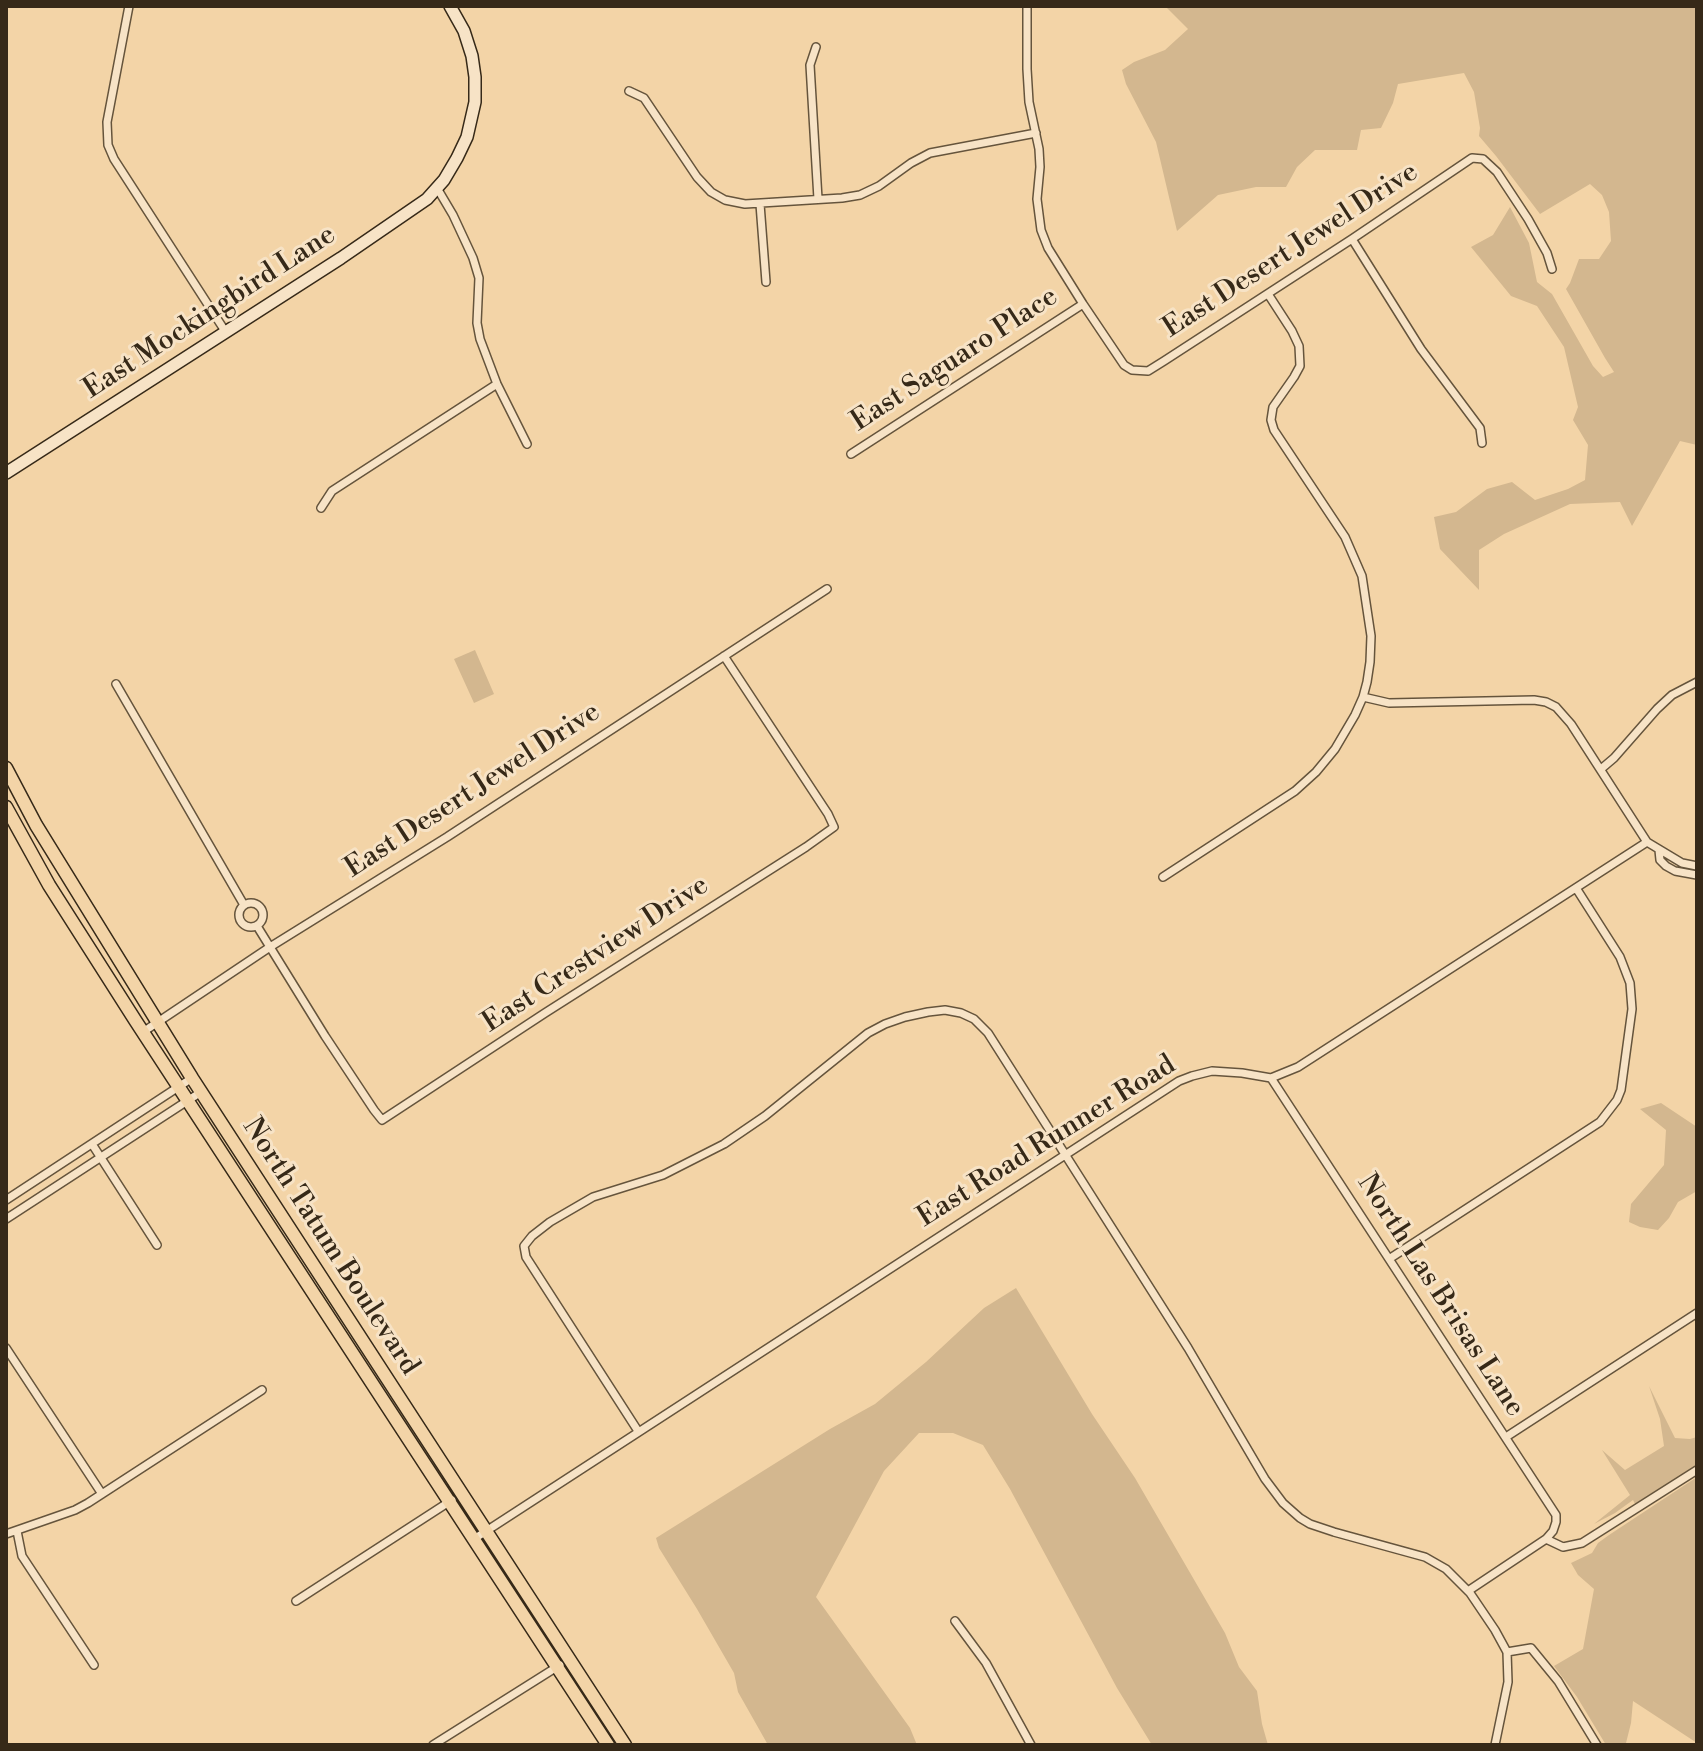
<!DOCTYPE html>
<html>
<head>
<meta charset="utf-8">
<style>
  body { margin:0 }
  #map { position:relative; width:1703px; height:1751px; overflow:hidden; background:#f3d4a7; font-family:"Libre Bodoni",serif }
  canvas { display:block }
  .frame { position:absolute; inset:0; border:8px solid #362918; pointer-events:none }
</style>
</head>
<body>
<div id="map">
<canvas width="1703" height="1751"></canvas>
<div class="frame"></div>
</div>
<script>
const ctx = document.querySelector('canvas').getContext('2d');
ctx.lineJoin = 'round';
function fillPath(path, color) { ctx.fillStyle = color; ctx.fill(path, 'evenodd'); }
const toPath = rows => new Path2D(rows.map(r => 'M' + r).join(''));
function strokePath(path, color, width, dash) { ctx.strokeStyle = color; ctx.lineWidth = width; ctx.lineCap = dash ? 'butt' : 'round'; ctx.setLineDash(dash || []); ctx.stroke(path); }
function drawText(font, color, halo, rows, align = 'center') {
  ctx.font = font + ' "Libre Bodoni",serif'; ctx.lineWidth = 6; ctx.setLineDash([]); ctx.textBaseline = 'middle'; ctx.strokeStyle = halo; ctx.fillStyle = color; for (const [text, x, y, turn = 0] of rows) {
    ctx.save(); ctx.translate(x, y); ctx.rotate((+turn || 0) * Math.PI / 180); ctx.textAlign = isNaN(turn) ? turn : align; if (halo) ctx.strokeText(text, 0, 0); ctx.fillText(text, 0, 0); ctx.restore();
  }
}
const green = toPath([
  [1161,6,1697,6,1697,445,1680,441,1632,526,1620,502,1570,504,1504,534,1479,550,1479,590,1440,549,1434,517,1456,512,1487,489,1512,482,1535,500,1568,489,1585,480,1588,445,1573,420,1578,407,1564,347,1537,306,1511,296,1471,247,1493,235,1510,207,1529,243,1537,282,1552,294,1593,366,1603,377,1614,372,1605,358,1566,289,1570,283,1579,259,1599,259,1611,241,1609,212,1602,195,1590,184,1540,214,1496,156,1479,136,1480,128,1474,92,1464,73,1398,84,1393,103,1381,128,1361,130,1357,150,1315,150,1297,167,1286,187,1256,187,1218,195,1177,231,1156,142,1126,84,1122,70,1134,62,1165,50,1188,29,1167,8],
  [475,650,494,694,474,703,454,659],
  [1661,1103,1697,1127,1697,1191,1678,1202,1669,1218,1658,1230,1640,1227,1629,1222,1631,1204,1664,1165,1666,1130,1640,1109],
  [1016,1288,1092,1414,1135,1478,1225,1633,1239,1667,1257,1691,1262,1724,1268,1745,1152,1745,1117,1688,1010,1489,983,1445,953,1433,919,1433,884,1471,816,1597,910,1728,917,1745,768,1745,738,1692,734,1673,697,1609,659,1548,656,1538,830,1429,875,1404,926,1362,984,1308],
  [1649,1386,1675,1438,1690,1439,1697,1437,1697,1466,1635,1504,1633,1500,1615,1513,1594,1524,1630,1495,1602,1450,1625,1470,1664,1446,1660,1419],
  [1697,1477,1697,1743,1633,1701,1631,1723,1626,1743,1621,1745,1606,1745,1577,1697,1554,1666,1583,1649,1594,1589,1578,1575,1571,1563,1592,1553,1598,1543,1609,1535]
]);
const street = toPath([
  [129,6,107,122,108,145,114,159,225,331],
  [1027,6,1027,69,1029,102,1039,149,1040,167,1037,199,1041,230,1048,248,1083,304,1124,365,1132,370,1148,371,1164,361,1352,239,1472,158,1483,159,1497,172,1528,219,1547,253,1552,269],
  [816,47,810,65,818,199],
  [629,91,644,98,697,177,711,192,725,200,745,204,842,198,860,195,879,186,911,163,930,153,1036,133],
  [437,188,453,215,473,258,479,278,477,323,480,339,497,384,527,444],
  [760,204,766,282],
  [1352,239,1421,349,1480,428,1482,443],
  [851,454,1083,304],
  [321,508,332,491,497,384],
  [116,684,244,905],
  [1363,697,1389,703,1534,700,1546,702,1556,707,1571,724,1647,842,1682,863,1697,866],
  [1601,769,1614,758,1657,709,1672,695,1697,682],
  [1659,850,1660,860,1666,866,1675,871,1697,875],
  [1163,877,1295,791,1316,772,1335,749,1355,715,1363,697,1367,682,1370,662,1371,636,1362,576,1345,537,1274,430,1271,420,1273,407,1294,377,1300,366,1299,346,1292,331,1268,294],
  '239 915a12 12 0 1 1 24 0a12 12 0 1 1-24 0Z',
  [257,926,325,1036,374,1110,382,1120,545,1013,806,847,834,827,828,814,724,656],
  [143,1032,270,947,447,837,827,589],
  [1271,1078,1556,1515,1556,1522,1553,1531,1546,1539,1468,1591],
  [92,1144,157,1245],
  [6,1200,192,1078],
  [6,1219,201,1092],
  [1389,1259,1600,1122,1617,1100,1621,1090,1632,1009,1630,983,1620,957,1576,888],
  [6,1348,102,1494],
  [638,1431,526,1257,524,1246,532,1236,550,1222,593,1197,663,1175,724,1144,765,1116,868,1033,885,1024,905,1017,928,1012,945,1010,961,1013,974,1019,988,1033,1188,1348,1265,1479,1283,1503,1300,1518,1310,1524,1334,1532,1425,1557,1446,1569,1470,1593,1495,1630,1507,1652,1508,1682,1495,1745],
  [1506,1437,1697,1313],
  [17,1531,22,1556,94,1665],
  [6,1534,75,1510,88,1503,262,1390],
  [474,1539,1179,1081,1192,1076,1212,1071,1242,1073,1271,1078,1298,1067,1647,842],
  [1546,1539,1563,1547,1582,1543,1697,1470],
  [296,1601,452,1500],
  [955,1621,986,1663,1031,1745],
  [1507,1652,1531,1648,1558,1681,1597,1745],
  [433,1745,560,1665]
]);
const secondary = toPath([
  [6,473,341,258,427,199,444,180,457,158,467,137,475,102,475,77,472,56,464,31,450,6]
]);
const primary = toPath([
  [6,768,36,825,192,1078,625,1745],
  [6,807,49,885,135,1020,608,1745]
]);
const streetNames = [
  ["East Desert Jewel Drive",1291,251,-33],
  ["East Mockingbird Lane",210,313,-33],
  ["East Saguaro Place",955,360,-33],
  ["East Desert Jewel Drive",473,791,-33],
  ["East Crestview Drive",596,955,-33],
  ["East Road Runner Road",1047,1142,-32],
  ["North Tatum Boulevard",330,1247,57],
  ["North Las Brisas Lane",1440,1296,57]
];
fillPath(green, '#d3b78f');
strokePath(street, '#65543c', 10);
strokePath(secondary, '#362918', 14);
strokePath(primary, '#362918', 15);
strokePath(street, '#f7e3c6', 7);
strokePath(secondary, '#f7e3c6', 11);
strokePath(primary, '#f3d4a7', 12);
drawText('28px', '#362918', '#f7e3c6', streetNames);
</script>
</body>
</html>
